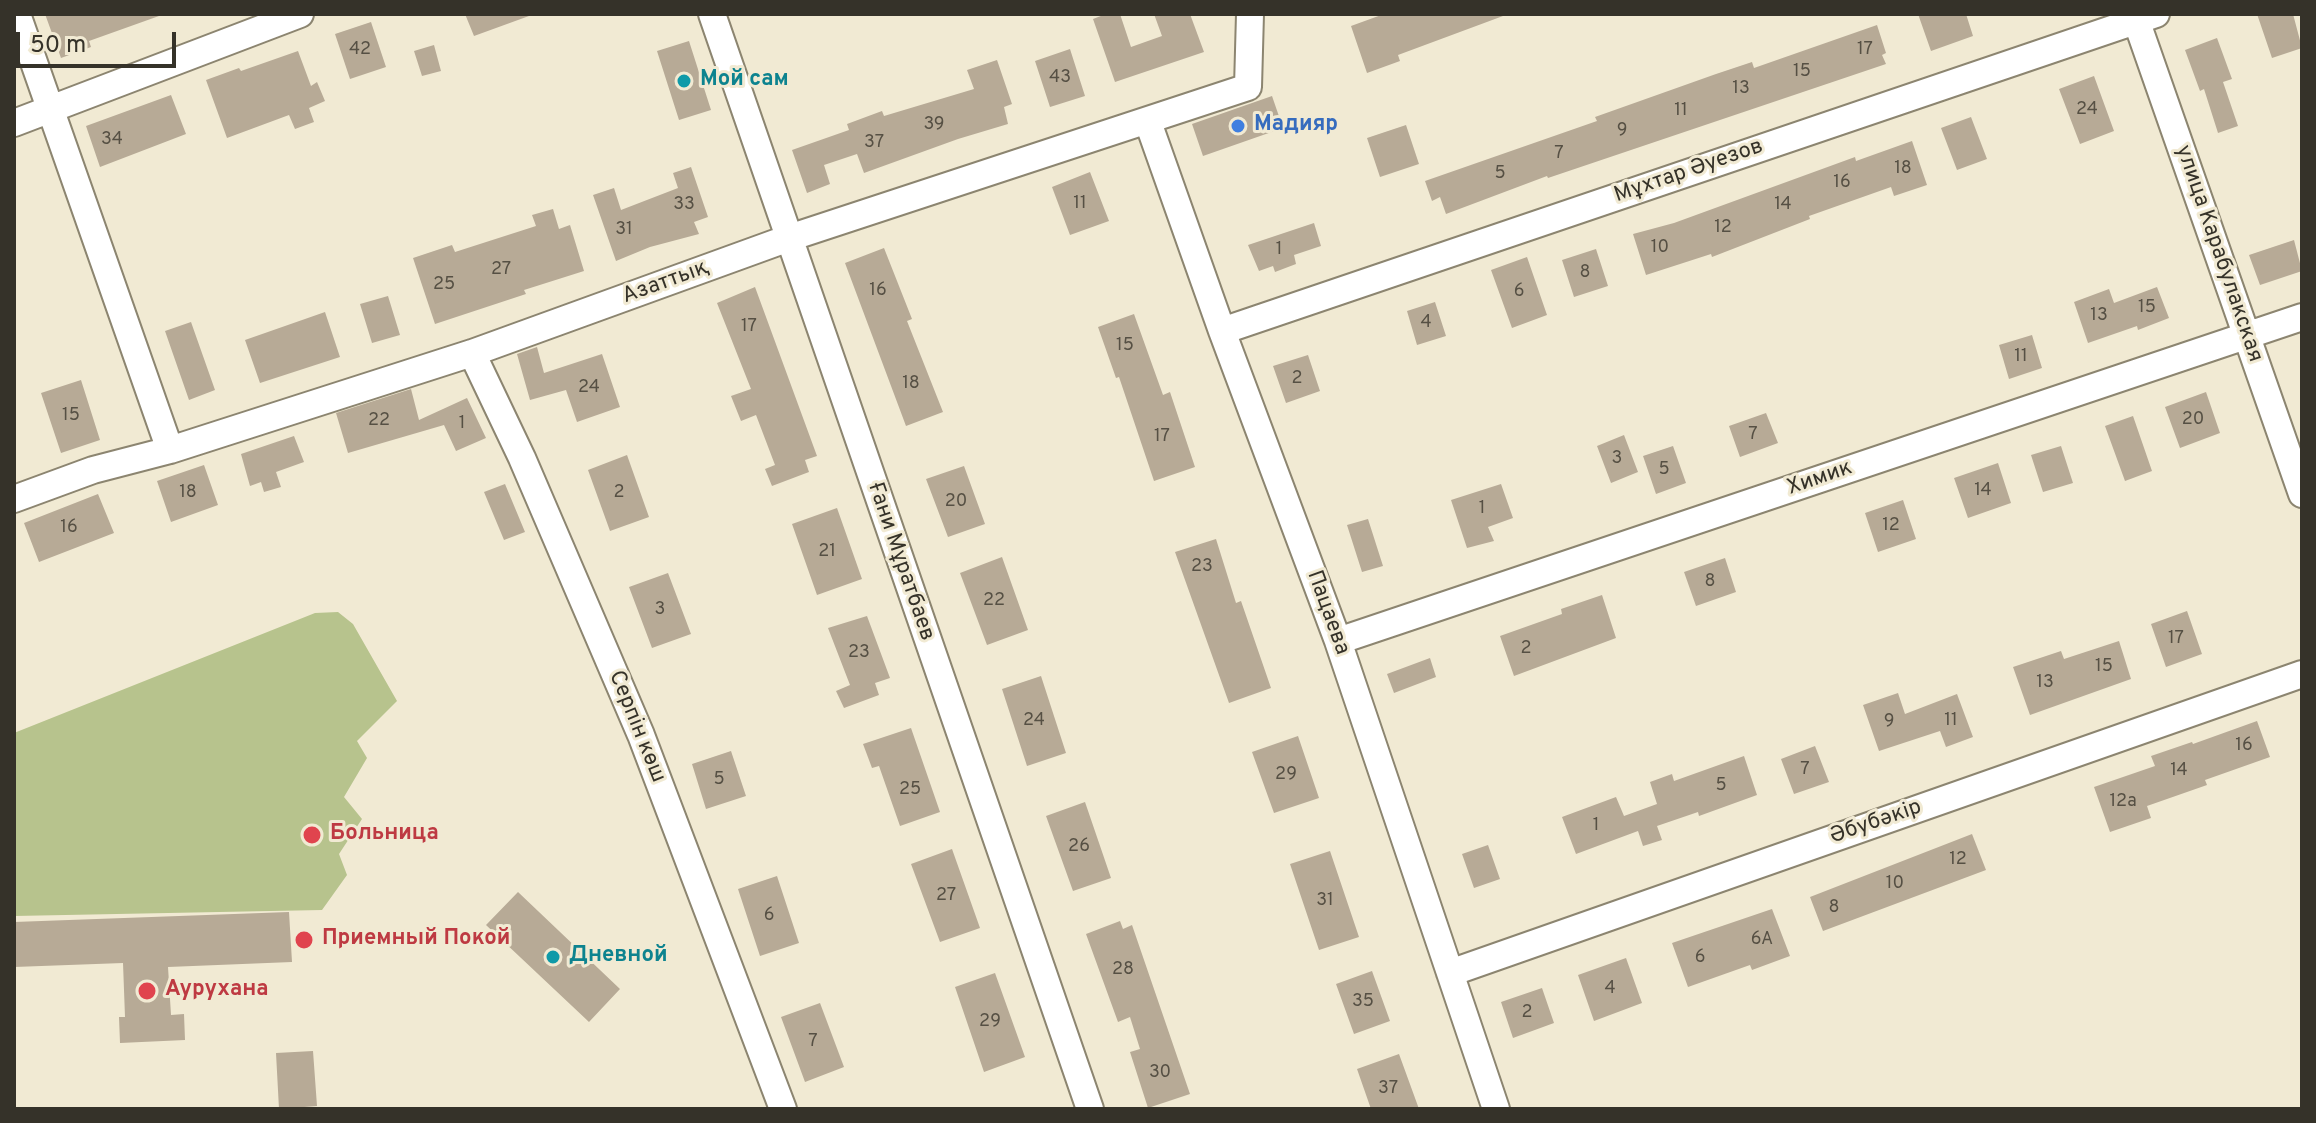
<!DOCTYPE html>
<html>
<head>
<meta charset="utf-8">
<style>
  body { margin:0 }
  #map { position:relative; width:2316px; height:1123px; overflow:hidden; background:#f1ead3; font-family:Overpass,sans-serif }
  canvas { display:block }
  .frame { position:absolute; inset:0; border:16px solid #353229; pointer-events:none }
  .scale { position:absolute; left:16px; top:32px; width:160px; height:36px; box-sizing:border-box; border:4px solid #353229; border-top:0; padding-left:10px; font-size:24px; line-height:28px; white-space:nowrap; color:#353229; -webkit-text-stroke:6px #f1ead3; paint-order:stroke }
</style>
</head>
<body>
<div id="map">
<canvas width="2316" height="1123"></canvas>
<div class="frame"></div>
<div class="scale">50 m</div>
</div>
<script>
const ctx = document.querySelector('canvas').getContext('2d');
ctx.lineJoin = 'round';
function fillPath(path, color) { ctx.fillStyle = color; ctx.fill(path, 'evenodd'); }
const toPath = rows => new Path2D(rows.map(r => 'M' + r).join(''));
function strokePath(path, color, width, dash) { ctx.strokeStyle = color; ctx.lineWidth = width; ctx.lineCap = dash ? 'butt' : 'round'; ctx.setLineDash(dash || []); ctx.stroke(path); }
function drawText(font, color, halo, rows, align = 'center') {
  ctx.font = font + ' Overpass,sans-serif'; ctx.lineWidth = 6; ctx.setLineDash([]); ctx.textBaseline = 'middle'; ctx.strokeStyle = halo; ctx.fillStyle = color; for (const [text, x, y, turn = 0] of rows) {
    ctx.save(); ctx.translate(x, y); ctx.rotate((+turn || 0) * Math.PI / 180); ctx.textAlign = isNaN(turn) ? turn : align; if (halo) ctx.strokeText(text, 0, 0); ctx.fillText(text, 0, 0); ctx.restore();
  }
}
const green = toPath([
  [338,612,353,624,397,701,357,741,367,758,344,797,362,819,339,854,347,875,322,910,14,916,14,733,315,613]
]);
const building = toPath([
  [45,14,158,14,159,16,89,41,91,47,61,58],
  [465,14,529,14,529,16,474,36],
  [1106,14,1120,14,1131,47,1162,36,1154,14,1190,14,1204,52,1115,82,1093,19],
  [1384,14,1502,14,1503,16,1398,55,1400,61,1367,73,1351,26],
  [1918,14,1966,14,1973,36,1931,51],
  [2257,14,2293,14,2302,48,2272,58],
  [371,22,386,67,350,79,335,34],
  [1877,25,1886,53,1882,55,1886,64,1548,178,1547,176,1446,214,1440,197,1432,201,1425,181,1597,121,1595,117,1716,74,1752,62,1754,68],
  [2217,38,2232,79,2223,82,2238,126,2218,133,2204,89,2200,91,2185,50],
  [689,41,711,110,679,120,657,51],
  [434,45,441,71,422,76,414,51],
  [1070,49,1085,96,1050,107,1035,61],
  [298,51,311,86,317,82,325,101,309,108,314,122,295,129,289,115,227,138,206,80,239,68,241,71],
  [997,60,1012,104,1004,107,1008,124,958,139,864,173,857,154,824,165,830,184,807,193,792,150,849,130,847,124,882,111,884,116,974,89,967,70],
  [2094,76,2114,131,2080,144,2059,89],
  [171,95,186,134,100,167,86,126],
  [1272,96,1283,128,1203,156,1192,124],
  [1971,117,1987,159,1957,170,1941,128],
  [1406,125,1419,164,1380,177,1367,138],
  [1912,141,1927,185,1894,196,1891,187,1809,216,1810,219,1712,257,1711,254,1646,275,1633,234,1674,223,1855,157,1856,161],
  [691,167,708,217,694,222,699,234,650,247,616,261,593,195,614,188,621,210,678,188,673,173],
  [1090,172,1109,221,1070,235,1052,187],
  [553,209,559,229,570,225,584,271,524,290,526,294,435,324,413,258,452,245,455,252,536,226,532,215],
  [1314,223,1321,246,1294,255,1296,264,1275,272,1273,266,1259,271,1248,245],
  [2294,240,2302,271,2260,285,2249,255],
  [884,248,912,319,907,321,943,412,906,426,845,263],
  [1596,249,1608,286,1574,297,1562,260],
  [1527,257,1547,315,1512,328,1491,270],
  [755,287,817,456,805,460,809,472,772,486,765,469,775,465,756,415,741,421,731,396,751,389,717,303],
  [2157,287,2169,318,2138,330,2137,326,2088,343,2074,302,2109,289,2114,303],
  [388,296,400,335,372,343,360,304],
  [1435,302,1446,336,1417,345,1407,311],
  [325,312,340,357,260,383,245,340],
  [1134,314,1163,395,1170,392,1195,467,1154,481,1119,377,1116,378,1098,327],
  [191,322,215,390,189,400,165,331],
  [2032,335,2042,368,2009,379,1999,345],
  [537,347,544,373,602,354,620,407,577,422,566,390,530,400,517,354],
  [1308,355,1320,391,1286,403,1273,366],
  [81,380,100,440,61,453,41,393],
  [411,389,419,420,467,398,486,438,456,451,444,425,348,453,336,413],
  [2206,392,2220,433,2180,448,2165,407],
  [1766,413,1778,443,1740,457,1729,426],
  [2133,416,2152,471,2125,481,2105,426],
  [1624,435,1638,472,1611,483,1597,446],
  [294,436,304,462,276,472,281,487,264,492,261,482,250,486,241,454],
  [1673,446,1686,483,1656,494,1643,456],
  [2061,446,2073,483,2043,492,2031,455],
  [627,455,649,517,610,531,588,470],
  [1998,463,2011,503,1968,518,1954,478],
  [204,465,218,505,171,522,157,481],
  [964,466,985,524,948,537,926,479],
  [505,484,525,532,504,540,484,492],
  [1501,484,1513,518,1488,527,1494,541,1467,548,1451,500],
  [98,494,114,533,39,562,24,523],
  [1903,500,1916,539,1878,552,1865,513],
  [837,508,862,579,817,595,792,524],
  [1368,519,1383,566,1362,572,1347,525],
  [1216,539,1236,603,1241,601,1271,688,1229,703,1175,552],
  [1002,557,1028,630,987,645,960,573],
  [1725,558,1736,592,1696,606,1684,572],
  [668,573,691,634,652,648,629,587],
  [1602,595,1616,638,1514,676,1500,636,1562,614,1561,609],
  [2187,611,2202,654,2166,667,2151,624],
  [867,616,890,678,875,683,879,695,844,708,836,691,850,685,828,628],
  [2119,641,2131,679,2030,715,2013,667,2061,651,2064,659],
  [1430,658,1436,677,1394,693,1387,674],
  [1041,676,1066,753,1027,766,1002,689],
  [1898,693,1905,714,1957,694,1973,737,1946,747,1940,731,1879,751,1863,705],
  [2257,721,2270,757,2205,780,2207,785,2147,806,2151,818,2110,832,2094,787,2155,766,2151,756,2192,742,2193,744],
  [911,728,940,812,900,826,879,766,872,768,863,744],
  [1298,736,1319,798,1274,813,1252,752],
  [1815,746,1829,782,1794,794,1781,759],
  [731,751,746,796,706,809,692,764],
  [1744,756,1757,795,1699,816,1698,812,1657,826,1662,840,1643,846,1638,831,1576,854,1562,817,1616,797,1624,816,1657,804,1650,782,1672,774,1674,781],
  [1085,802,1111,878,1073,891,1046,816],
  [1972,834,1986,870,1823,931,1810,897],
  [1488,845,1500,879,1474,888,1462,854],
  [952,849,980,928,940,942,911,864],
  [1330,851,1359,937,1319,950,1290,864],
  [777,876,799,943,760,956,738,889],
  [518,892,620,989,589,1022,486,925],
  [1772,909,1790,956,1752,970,1750,965,1688,987,1672,943],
  [289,912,292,962,168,967,171,1015,184,1014,185,1040,120,1043,119,1017,125,1017,123,963,14,967,14,922],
  [1120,921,1123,929,1132,925,1190,1094,1148,1108,1130,1052,1140,1049,1130,1017,1118,1022,1086,934],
  [1626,958,1642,1003,1594,1021,1578,975],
  [1372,971,1390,1021,1354,1034,1336,984],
  [995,973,1025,1057,984,1072,955,987],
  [1542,988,1554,1023,1513,1038,1501,1002],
  [820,1003,844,1067,805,1082,781,1017],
  [313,1051,317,1106,279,1109,276,1053],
  [1399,1054,1419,1109,1371,1109,1357,1069]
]);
const street = toPath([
  [17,14,170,450],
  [712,14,1090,1109],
  [2134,14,2302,494],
  [1148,122,1222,331,1338,641,1496,1109],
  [14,123,300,14],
  [1222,331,2156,14],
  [472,353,522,458,641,735,783,1109],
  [14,499,93,470,170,450,472,353,789,238,1248,87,1250,14],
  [1338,641,2302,317],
  [1450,973,2302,674]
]);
const markers = [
  [684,81,8,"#0f9aa8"],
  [1238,126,8,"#3f7fe0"],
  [312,835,10,"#e0444e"],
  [304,940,10,"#e0444e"],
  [553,957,8,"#0f9aa8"],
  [147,991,10,"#e0444e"]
];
const numberNames = [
  ["42",360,50],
  ["17",1865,50],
  ["15",1802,72],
  ["43",1060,78],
  ["13",1741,89],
  ["24",2087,110],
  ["11",1681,111],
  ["39",934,125],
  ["9",1622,131],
  ["34",112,140],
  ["37",874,143],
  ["7",1559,154],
  ["18",1903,169],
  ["5",1500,174],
  ["16",1842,183],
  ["11",1080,204],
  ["33",684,205],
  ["14",1783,205],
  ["12",1723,228],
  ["31",624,230],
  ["10",1660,248],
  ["1",1279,250],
  ["27",501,270],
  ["8",1585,273],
  ["25",444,285],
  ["16",878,291],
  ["6",1519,292],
  ["15",2147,308],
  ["13",2099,316],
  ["4",1426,323],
  ["17",749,327],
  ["15",1125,346],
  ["11",2021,357],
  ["2",1297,379],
  ["18",911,384],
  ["24",589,388],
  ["15",71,416],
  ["20",2193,420],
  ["22",379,421],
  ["1",462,424],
  ["7",1753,435],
  ["17",1162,437],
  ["3",1617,459],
  ["5",1664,470],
  ["14",1983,491],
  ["18",188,493],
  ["2",619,493],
  ["20",956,502],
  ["1",1482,509],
  ["12",1891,526],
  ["16",69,528],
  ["21",827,552],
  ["23",1202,567],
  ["8",1710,582],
  ["22",994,601],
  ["3",660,610],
  ["17",2176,639],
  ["2",1526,649],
  ["23",859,653],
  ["15",2104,667],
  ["13",2045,683],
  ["24",1034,721],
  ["11",1951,721],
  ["9",1889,722],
  ["16",2244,746],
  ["7",1805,770],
  ["14",2179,771],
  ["29",1286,775],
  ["5",719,780],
  ["5",1721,786],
  ["25",910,790],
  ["12а",2123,802],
  ["1",1596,826],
  ["26",1079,847],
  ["12",1958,860],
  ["10",1895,884],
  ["27",946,896],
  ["31",1325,901],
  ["8",1834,908],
  ["6",769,916],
  ["6А",1762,940],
  ["6",1700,958],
  ["28",1123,970],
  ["4",1610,989],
  ["35",1363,1002],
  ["2",1527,1013],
  ["29",990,1022],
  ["7",813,1042],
  ["30",1160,1073],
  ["37",1388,1089]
];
const cultureNames = [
  ["Мой сам",700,81],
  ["Дневной",569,957]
];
const shopNames = [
  ["Мадияр",1254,126]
];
const streetNames = [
  ["Мұхтар Әуезов",1689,172,-19],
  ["улица Карабулакская",2218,254,71],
  ["Азаттық",666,283,-20],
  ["Химик",1820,479,-19],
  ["Ғани Мұратбаев",900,562,71],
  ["Пацаева",1327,613,70],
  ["Серпін көш",636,727,68],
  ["Әбубәкір",1876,823,-19]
];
const healthNames = [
  ["Больница",330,835],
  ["Приемный Покой",322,940],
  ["Аурухана",165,991]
];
fillPath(green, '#b7c38d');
fillPath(building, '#b7aa96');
strokePath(street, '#8c8570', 30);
strokePath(street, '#fff', 26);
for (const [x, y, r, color] of markers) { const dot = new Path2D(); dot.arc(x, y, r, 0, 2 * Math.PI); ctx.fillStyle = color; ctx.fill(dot); strokePath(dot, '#f1ead3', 3); }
drawText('18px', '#565044', null, numberNames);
drawText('bold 22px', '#0d838f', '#f1ead3', cultureNames, 'left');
drawText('bold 22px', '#366cbe', '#f1ead3', shopNames, 'left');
drawText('22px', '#353229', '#f1ead3', streetNames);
drawText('bold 22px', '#be3a42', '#f1ead3', healthNames, 'left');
</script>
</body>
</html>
